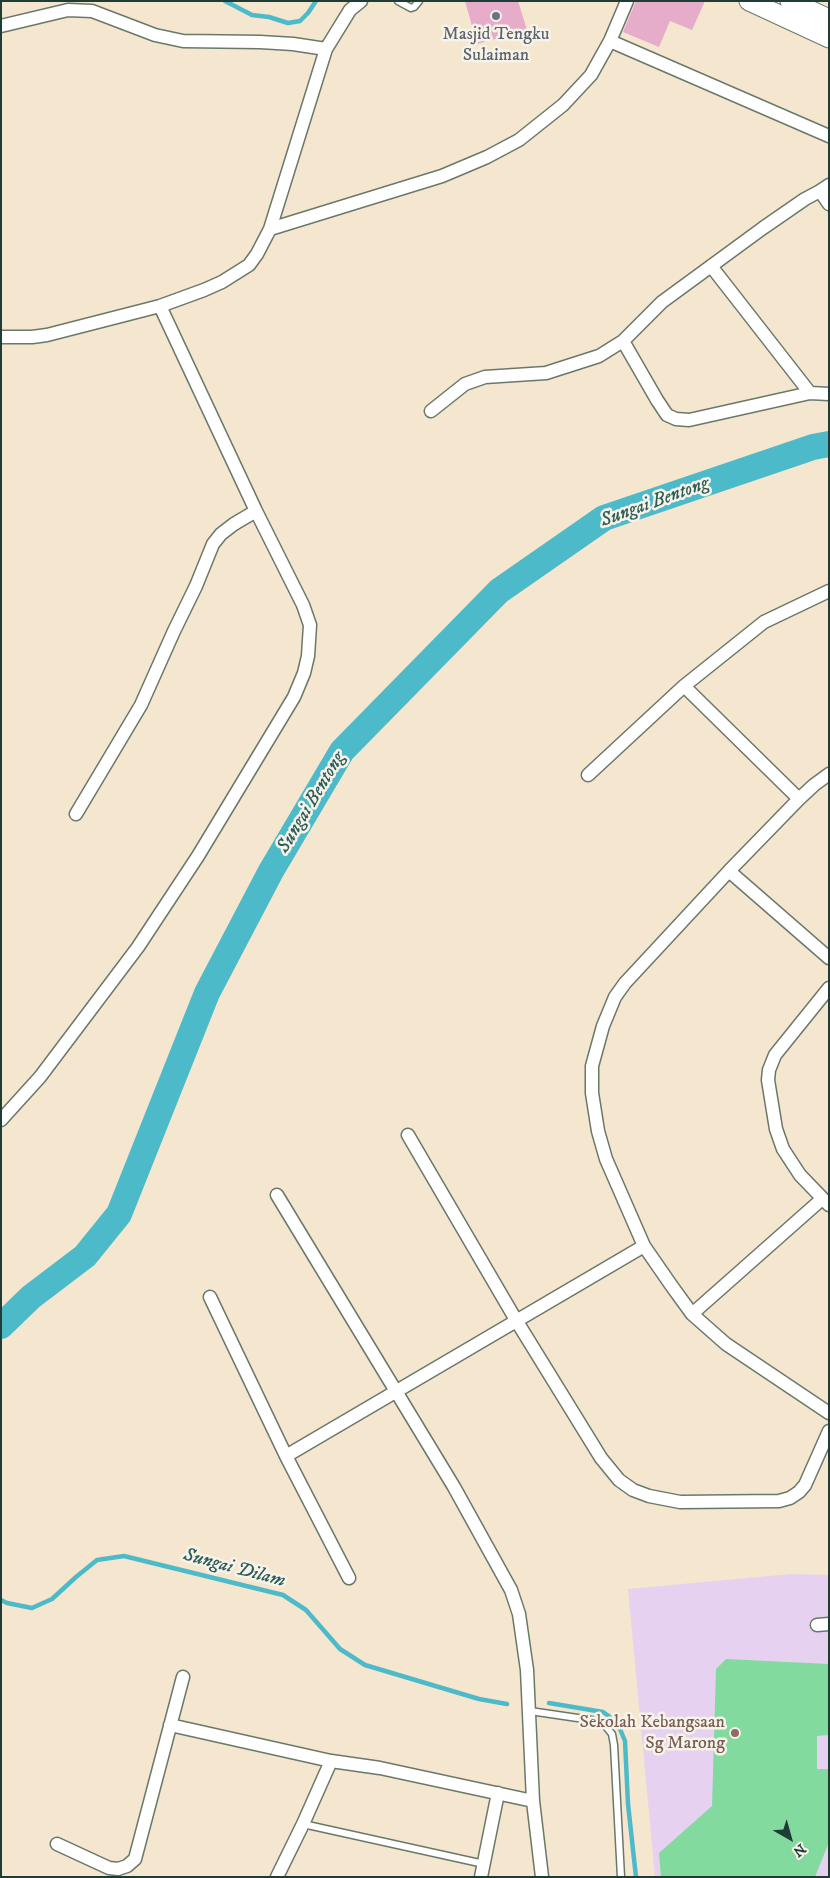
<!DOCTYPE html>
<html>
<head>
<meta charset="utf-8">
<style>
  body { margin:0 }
  #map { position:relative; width:830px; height:1878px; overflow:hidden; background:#f4e6cf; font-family:"IM FELL DW Pica",serif }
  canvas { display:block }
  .frame { position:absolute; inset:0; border:2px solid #1f3d34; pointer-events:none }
  .north { position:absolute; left:765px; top:1813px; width:50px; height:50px; -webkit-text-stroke:4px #f7f3e8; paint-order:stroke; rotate:142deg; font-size:14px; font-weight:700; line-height:20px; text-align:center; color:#1f3d34 }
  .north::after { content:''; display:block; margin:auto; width:18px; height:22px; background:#1f3d34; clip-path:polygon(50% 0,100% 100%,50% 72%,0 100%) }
</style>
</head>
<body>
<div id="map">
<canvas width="830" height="1878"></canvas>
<div class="frame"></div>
<div class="north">N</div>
</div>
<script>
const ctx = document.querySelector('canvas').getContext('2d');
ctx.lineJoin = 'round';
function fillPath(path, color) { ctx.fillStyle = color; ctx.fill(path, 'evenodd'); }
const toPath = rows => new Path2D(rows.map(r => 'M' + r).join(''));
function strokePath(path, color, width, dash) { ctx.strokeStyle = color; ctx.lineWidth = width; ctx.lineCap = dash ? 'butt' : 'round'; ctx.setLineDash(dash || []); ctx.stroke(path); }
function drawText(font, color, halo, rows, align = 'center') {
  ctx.font = font + ' "IM FELL DW Pica",serif'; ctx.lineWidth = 5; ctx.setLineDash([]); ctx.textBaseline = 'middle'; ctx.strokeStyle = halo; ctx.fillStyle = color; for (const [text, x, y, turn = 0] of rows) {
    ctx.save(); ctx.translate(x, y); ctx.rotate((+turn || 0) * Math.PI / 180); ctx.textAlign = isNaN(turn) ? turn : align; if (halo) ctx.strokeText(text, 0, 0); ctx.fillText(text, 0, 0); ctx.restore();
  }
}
const built = toPath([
  [791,1574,829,1575,829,1877,655,1877,628,1589]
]);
const green = toPath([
  [726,1659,829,1664,829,1735,817,1736,817,1769,829,1769,829,1842,815,1877,661,1877,659,1853,712,1806,716,1669]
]);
const stream = toPath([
  [225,1,252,15,269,17,288,23,300,21,308,13,316,1],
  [1,1600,7,1603,32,1608,52,1599,76,1577,97,1560,124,1556,283,1595,306,1610,340,1649,365,1665,479,1699,507,1704],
  [549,1703,603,1712,617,1722,625,1741,628,1804,636,1877]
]);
const river = toPath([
  [1,1326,31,1297,85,1256,119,1214,207,993,271,871,342,751,499,591,604,518,813,447,829,444]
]);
const building = toPath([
  [465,1,518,1,527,30,477,44],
  [636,1,705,1,692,30,670,21,659,47,623,32]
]);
const lane = toPath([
  [398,1,411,8,414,7,419,1],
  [530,1711,598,1721,604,1724,612,1734,614,1745,621,1877],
  [303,1824,484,1864]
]);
const street = toPath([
  [1,26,68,10,92,11,155,35,183,41,260,42,293,44,326,49],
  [610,41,829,136],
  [829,185,820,191,829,204],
  [270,229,442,176,487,157,519,140,563,105,591,75,610,41,627,1],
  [711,266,810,393,829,394],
  [1,337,32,337,47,335,160,306,204,290,222,282,249,265,257,254,270,229,326,49,350,10,361,1],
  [623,341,657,400,667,415,676,419,689,420,810,393],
  [431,411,465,384,485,377,546,373,599,356,623,341,662,302,763,228,805,199,820,191],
  [829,774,814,785,799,799,729,871,625,983,615,997,603,1026,592,1066,592,1093,598,1131,606,1159,644,1246,671,1285,692,1314,726,1344,829,1413],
  [588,775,684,686],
  [799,799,684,686,764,622,829,591],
  [76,814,141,705,174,631,196,586,213,544,221,534,234,524,256,511],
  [729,871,829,958],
  [829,988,775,1055,769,1070,768,1080,776,1129,783,1149,800,1175,829,1205],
  [1,1120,40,1077,138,947,198,856,294,697,304,673,308,656,310,625,303,605,256,511,160,306],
  [408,1135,516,1320,601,1458,619,1480,633,1490,649,1496,680,1502,779,1501,790,1498,799,1492,805,1485,829,1431],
  [277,1195,454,1487,511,1590,519,1614,527,1670,533,1801,542,1877],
  [210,1297,286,1456,349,1578],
  [692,1314,822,1199],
  [286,1456,644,1246],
  [817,1625,829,1624],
  [170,1725,331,1761,380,1768,533,1801],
  [57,1844,109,1868,118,1869,127,1866,135,1859,183,1677],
  [277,1877,303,1824,331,1761],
  [481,1877,498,1793]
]);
const primary = toPath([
  [749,1,829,38],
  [790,1,829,19]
]);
const markers = [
  [496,16,5,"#6b7280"],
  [735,1733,5,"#8d6e63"]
];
const worshipNames = [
  ["Masjid Tengku",496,35],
  ["Sulaiman",496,56]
];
const educationNames = [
  ["Sekolah Kebangsaan",725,1723],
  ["Sg Marong",725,1744]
];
const waterNames = [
  ["Sungai Bentong",655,503,-20],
  ["Sungai Bentong",312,803,-59],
  ["Sungai Dilam",234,1569,15]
];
fillPath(built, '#e6d2f0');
fillPath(green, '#83da9e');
strokePath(stream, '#4dbac9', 4.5);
strokePath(river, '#4dbac9', 26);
fillPath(building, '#e6adcb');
strokePath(lane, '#6a786a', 9);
strokePath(street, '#6a786a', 15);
strokePath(primary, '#6a786a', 21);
strokePath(lane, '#fff', 6);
strokePath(street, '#fff', 12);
strokePath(primary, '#fff', 19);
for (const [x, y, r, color] of markers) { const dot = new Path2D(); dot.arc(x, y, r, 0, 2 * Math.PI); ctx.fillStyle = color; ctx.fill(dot); strokePath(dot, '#f7f3e8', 2); }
drawText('18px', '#5b616d', '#f7f3e8', worshipNames);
drawText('18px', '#785e54', '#f7f3e8', educationNames, 'right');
drawText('italic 19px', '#2a5c59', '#f7f3e8', waterNames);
</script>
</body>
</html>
